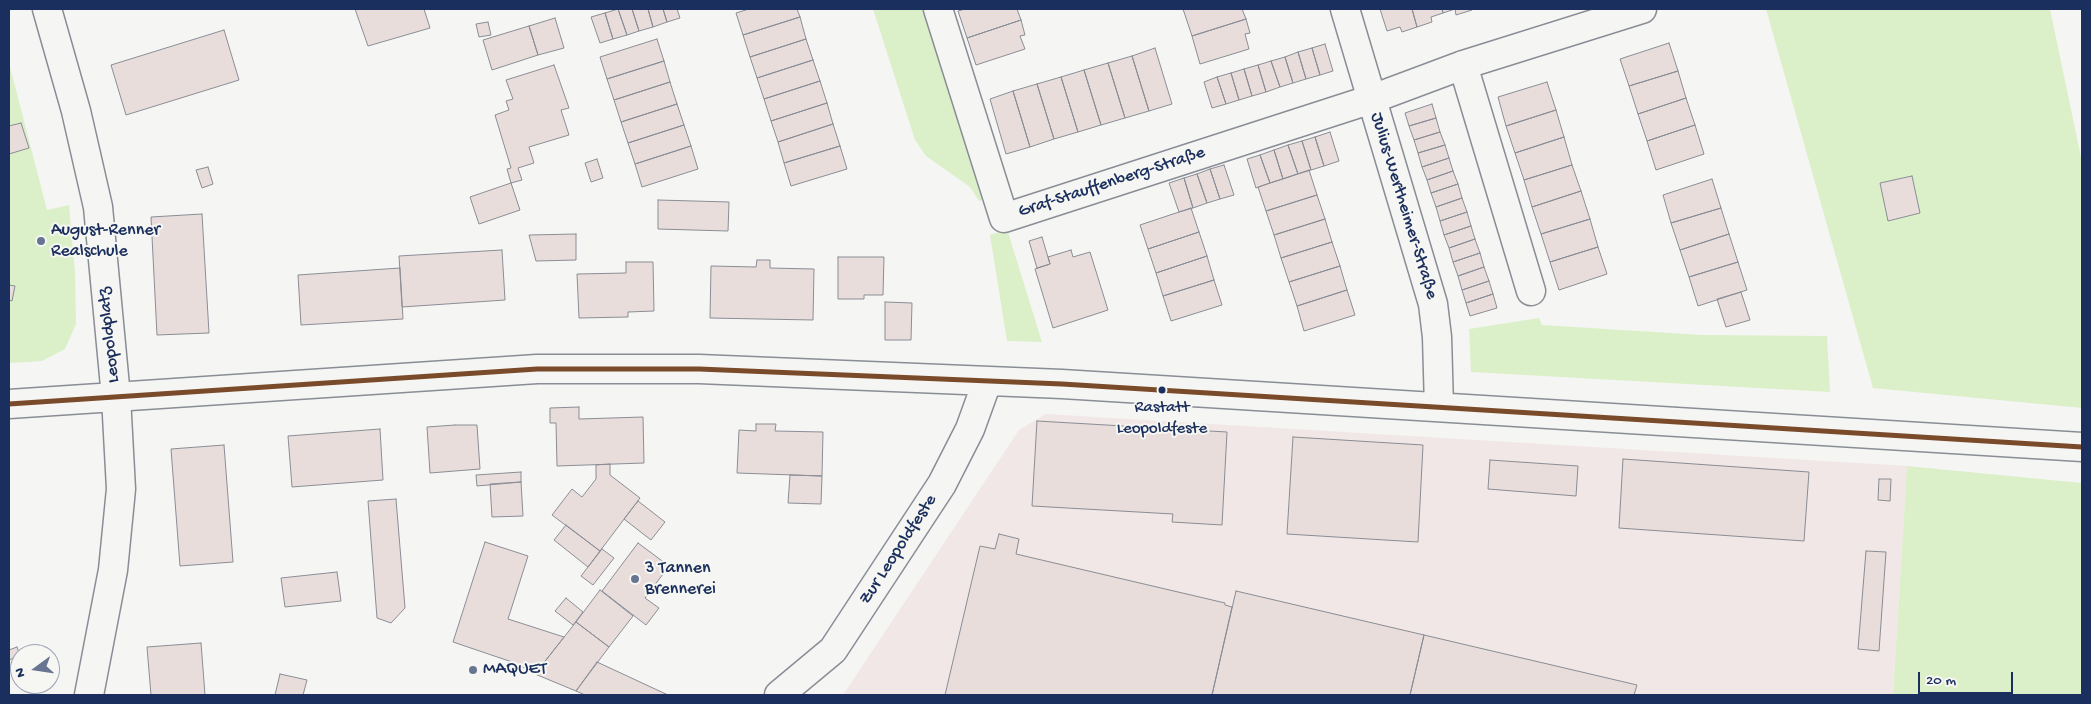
<!DOCTYPE html>
<html>
<head>
<meta charset="utf-8">
<style>
  body { margin:0 }
  #map { position:relative; width:2091px; height:704px; overflow:hidden; background:#f5f5f3; font-family:"Gochi Hand",sans-serif }
  canvas { display:block }
  .frame { position:absolute; inset:0; border:10px solid #1b2f5e; pointer-events:none }
  .north { position:absolute; left:10px; top:644px; width:50px; height:50px; box-sizing:border-box; background:#f6f6f2; border:1px solid #9ea6b7; border-radius:50%; rotate:256deg; font-size:14px; font-weight:700; line-height:20px; text-align:center; color:#1b2f5e }
  .north::after { content:''; display:block; margin:auto; width:18px; height:22px; background:#677492; clip-path:polygon(50% 0,100% 100%,50% 72%,0 100%) }
  .scale { position:absolute; left:1918px; top:672px; width:95px; height:22px; box-sizing:border-box; border:2px solid #1b2f5e; border-top:0; padding-left:6px; font-size:15px; line-height:18px; white-space:nowrap; color:#1b2f5e; -webkit-text-stroke:4px #f6f6f2; paint-order:stroke }
</style>
</head>
<body>
<div id="map">
<canvas width="2091" height="704"></canvas>
<div class="frame"></div>
<div class="north">N</div>
<div class="scale">20 m</div>
</div>
<script>
const ctx = document.querySelector('canvas').getContext('2d');
ctx.lineJoin = 'round';
function fillPath(path, color) { ctx.fillStyle = color; ctx.fill(path, 'evenodd'); }
const toPath = rows => new Path2D(rows.map(r => 'M' + r).join(''));
function strokePath(path, color, width, dash) { ctx.strokeStyle = color; ctx.lineWidth = width; ctx.lineCap = dash ? 'butt' : 'round'; ctx.setLineDash(dash || []); ctx.stroke(path); }
function drawText(font, color, halo, rows, align = 'center') {
  ctx.font = font + ' "Gochi Hand",sans-serif'; ctx.lineWidth = 4; ctx.setLineDash([]); ctx.textBaseline = 'middle'; ctx.strokeStyle = halo; ctx.fillStyle = color; for (const [text, x, y, turn = 0] of rows) {
    ctx.save(); ctx.translate(x, y); ctx.rotate((+turn || 0) * Math.PI / 180); ctx.textAlign = isNaN(turn) ? turn : align; if (halo) ctx.strokeText(text, 0, 0); ctx.fillText(text, 0, 0); ctx.restore();
  }
}
const built = toPath([
  [1046,414,1907,466,1893,695,843,695,1019,430]
]);
const green = toPath([
  [873,9,927,9,985,199,979,201,970,187,926,156,915,140],
  [1766,9,2050,9,2082,162,2082,408,1873,388],
  [9,63,47,210,69,205,75,272,76,324,65,349,42,361,9,363],
  [1007,229,1042,342,1007,341,990,235],
  [1539,318,1542,325,1702,335,1827,336,1830,392,1471,372,1469,329],
  [1907,466,2082,483,2082,695,1893,695]
]);
const building = toPath([
  [355,9,424,9,430,28,368,46,355,9],
  [618,9,627,35,613,39,605,13,618,9],
  [618,9,632,9,639,31,627,35,618,9],
  [632,9,648,9,653,27,639,31,632,9],
  [648,9,663,9,667,22,653,27,648,9],
  [663,9,677,9,680,18,667,22,663,9],
  [749,9,797,9,800,17,743,35,736,13,749,9],
  [965,9,1017,9,1021,20,967,38,958,11,965,9],
  [1183,9,1242,9,1246,19,1192,36,1183,9],
  [1380,9,1412,9,1417,27,1402,32,1400,27,1387,31,1380,9],
  [1412,9,1442,9,1443,13,1431,17,1432,22,1417,27,1412,9],
  [1442,9,1471,9,1472,10,1456,15,1455,9,1443,13,1442,9],
  [605,13,613,39,600,43,591,17,605,13],
  [800,17,806,39,750,57,743,35,800,17],
  [555,18,564,48,538,55,529,26,555,18],
  [1246,19,1250,33,1245,34,1249,49,1200,64,1192,36,1246,19],
  [1021,20,1025,35,1020,36,1025,49,976,65,967,38,1021,20],
  [488,22,491,35,479,37,476,24,488,22],
  [529,26,538,55,492,70,483,40,529,26],
  [224,30,239,80,126,115,111,65,224,30],
  [657,39,664,61,607,79,600,57,657,39],
  [806,39,813,60,757,78,750,57,806,39],
  [1669,43,1678,71,1629,86,1620,59,1669,43],
  [1325,44,1333,71,1320,75,1312,48,1325,44],
  [1155,48,1172,104,1149,111,1132,56,1155,48],
  [1312,48,1320,75,1306,79,1298,52,1312,48],
  [1298,52,1306,79,1293,83,1285,57,1298,52],
  [1132,56,1149,111,1125,118,1108,63,1132,56],
  [1285,57,1293,83,1280,87,1271,61,1285,57],
  [813,60,820,81,764,99,757,78,813,60],
  [664,61,670,82,614,100,607,79,664,61],
  [1271,61,1280,87,1266,92,1258,65,1271,61],
  [1108,63,1125,118,1101,125,1084,70,1108,63],
  [554,65,569,108,561,110,569,135,529,147,534,163,518,168,522,180,511,183,507,169,511,168,495,115,509,110,506,101,513,99,506,80,554,65],
  [1258,65,1266,92,1252,96,1244,69,1258,65],
  [1244,69,1252,96,1239,100,1231,73,1244,69],
  [1084,70,1101,125,1078,132,1061,77,1084,70],
  [1678,71,1686,98,1638,114,1629,86,1678,71],
  [1231,73,1239,100,1226,104,1217,77,1231,73],
  [1061,77,1078,132,1054,139,1037,84,1061,77],
  [1217,77,1226,104,1212,108,1204,82,1217,77],
  [820,81,827,103,771,121,764,99,820,81],
  [670,82,677,104,621,122,614,100,670,82],
  [1547,82,1556,110,1506,126,1498,97,1547,82],
  [1037,84,1054,139,1030,147,1013,91,1037,84],
  [1013,91,1030,147,1006,154,990,99,1013,91],
  [1686,98,1695,125,1647,141,1638,114,1686,98],
  [827,103,833,124,778,142,771,121,827,103],
  [677,104,684,125,628,143,621,122,677,104],
  [1432,104,1436,118,1409,126,1405,113,1432,104],
  [1556,110,1564,137,1515,153,1506,126,1556,110],
  [1436,118,1440,132,1414,140,1409,126,1436,118],
  [21,123,29,148,9,154,9,126,21,123],
  [833,124,840,146,784,163,778,142,833,124],
  [684,125,691,146,635,164,628,143,684,125],
  [1695,125,1704,154,1656,170,1647,141,1695,125],
  [1330,132,1339,161,1324,166,1315,137,1330,132],
  [1440,132,1445,145,1418,153,1414,140,1440,132],
  [1315,137,1324,166,1311,170,1302,141,1315,137],
  [1564,137,1572,165,1524,180,1515,153,1564,137],
  [1302,141,1311,170,1298,174,1288,145,1302,141],
  [1288,145,1298,174,1283,179,1274,150,1288,145],
  [1445,145,1449,158,1422,167,1418,153,1445,145],
  [691,146,698,169,642,187,635,164,691,146],
  [840,146,847,169,791,186,784,163,840,146],
  [1274,150,1283,179,1270,183,1260,155,1274,150],
  [1260,155,1270,183,1256,188,1247,159,1260,155],
  [1449,158,1453,171,1427,180,1422,167,1449,158],
  [597,159,603,178,591,182,585,163,597,159],
  [1224,165,1234,195,1220,199,1210,169,1224,165],
  [1572,165,1581,191,1532,207,1524,180,1572,165],
  [208,167,213,184,202,188,196,170,208,167],
  [1210,169,1220,199,1207,203,1197,174,1210,169],
  [1309,170,1317,195,1266,211,1258,187,1309,170],
  [1453,171,1458,184,1431,193,1427,180,1453,171],
  [1197,174,1207,203,1193,208,1184,178,1197,174],
  [1912,176,1920,213,1888,221,1880,183,1912,176],
  [1184,178,1193,208,1179,212,1169,183,1184,178],
  [1712,179,1721,208,1671,223,1663,195,1712,179],
  [511,183,520,210,479,224,470,197,511,183],
  [1458,184,1462,198,1436,207,1431,193,1458,184],
  [1581,191,1590,219,1541,234,1532,207,1581,191],
  [1317,195,1325,219,1274,235,1266,211,1317,195],
  [1462,198,1467,212,1440,221,1436,207,1462,198],
  [658,200,729,202,728,231,658,229,658,200],
  [1191,208,1199,232,1148,249,1140,225,1191,208],
  [1721,208,1729,234,1680,250,1671,223,1721,208],
  [1467,212,1471,226,1444,235,1440,221,1467,212],
  [202,214,209,333,157,335,151,217,202,214],
  [1325,219,1332,242,1281,258,1274,235,1325,219],
  [1590,219,1598,247,1550,262,1541,234,1590,219],
  [1471,226,1475,239,1449,248,1444,235,1471,226],
  [1199,232,1207,256,1156,273,1148,249,1199,232],
  [576,234,576,260,536,261,529,235,576,234],
  [1729,234,1738,262,1689,277,1680,250,1729,234],
  [1042,237,1050,264,1037,268,1029,241,1042,237],
  [1475,239,1480,253,1453,262,1449,248,1475,239],
  [1332,242,1340,266,1289,282,1281,258,1332,242],
  [1598,247,1607,274,1559,290,1550,262,1598,247],
  [502,250,505,300,402,307,399,256,502,250],
  [1071,250,1073,257,1090,252,1108,310,1053,328,1035,269,1050,264,1048,257,1071,250],
  [1480,253,1484,267,1458,276,1453,262,1480,253],
  [1207,256,1214,280,1163,296,1156,273,1207,256],
  [838,257,884,257,883,295,864,295,864,299,838,299,838,257],
  [757,260,770,260,770,268,814,269,813,320,710,318,711,266,756,267,757,260],
  [626,262,653,262,654,311,628,312,628,317,579,318,577,274,626,273,626,262],
  [1738,262,1747,290,1698,306,1689,277,1738,262],
  [1340,266,1347,290,1297,306,1289,282,1340,266],
  [1484,267,1489,281,1462,290,1458,276,1484,267],
  [400,268,403,319,301,325,298,275,400,268],
  [1214,280,1222,305,1171,321,1163,296,1214,280],
  [1489,281,1493,294,1466,303,1462,290,1489,281],
  [9,285,15,286,12,301,9,300,9,285],
  [1347,290,1355,315,1304,331,1297,306,1347,290],
  [1741,292,1750,320,1726,327,1717,299,1741,292],
  [1493,294,1497,308,1470,316,1466,303,1493,294],
  [885,302,912,303,911,340,885,340,885,302],
  [579,407,579,419,643,417,644,463,557,466,556,423,550,423,550,408,579,407],
  [1037,421,1227,432,1222,525,1172,522,1173,514,1032,506,1037,421],
  [756,424,776,424,775,431,823,432,822,476,737,473,739,430,756,431,756,424],
  [455,425,477,425,480,469,430,473,427,427,455,425],
  [380,429,383,480,292,487,288,436,380,429],
  [1293,437,1423,445,1418,542,1287,534,1293,437],
  [224,445,233,562,180,566,171,449,224,445],
  [1623,459,1809,472,1804,541,1619,528,1623,459],
  [1490,460,1578,466,1576,496,1488,489,1490,460],
  [610,464,610,475,640,498,600,551,552,515,572,489,582,497,596,479,596,465,610,464],
  [521,472,521,482,477,486,476,475,521,472],
  [790,475,822,476,821,504,788,503,790,475],
  [1879,479,1891,479,1890,501,1878,500,1879,479],
  [521,482,523,516,492,517,490,484,521,482],
  [396,499,405,608,391,623,377,618,368,501,396,499],
  [638,501,665,522,651,540,624,519,638,501],
  [566,525,600,551,588,567,554,540,566,525],
  [999,534,1019,539,1016,554,1225,603,1225,605,1232,607,1212,695,945,695,980,546,995,549,999,534],
  [485,542,528,556,508,619,564,637,535,674,515,663,453,642,485,542],
  [638,543,669,566,645,598,659,608,646,625,602,591,638,543],
  [602,549,614,558,593,585,581,576,602,549],
  [1866,551,1886,552,1879,651,1858,649,1866,551],
  [337,572,341,601,285,607,281,578,337,572],
  [600,590,633,616,609,647,576,622,600,590],
  [1236,591,1424,635,1410,695,1212,695,1236,591],
  [566,598,583,612,573,625,555,611,566,598],
  [576,622,609,647,576,691,535,674,576,622],
  [1424,635,1637,685,1634,695,1410,695,1424,635],
  [201,643,205,695,151,695,147,647,201,643],
  [17,647,20,655,9,660,9,650,17,647],
  [597,662,668,695,585,695,576,691,597,662],
  [280,674,307,680,303,695,275,695,280,674]
]);
const street = toPath([
  [47,9,76,111,98,207,116,397,121,489,113,570,89,695],
  [938,9,1004,218,1372,99,1463,65,1642,9],
  [1345,9,1433,304,1437,337,1439,407],
  [1463,65,1531,291],
  [9,404,537,369,699,369,1062,384,2082,447],
  [779,695,833,650,942,484,970,429,987,382]
]);
const bus1 = toPath([
  [9,404,537,369,699,369,1062,384,2082,447]
]);
const markers = [
  [41,241,5,"#677492"],
  [1162,390,4.5,"#1b2f5e"],
  [635,579,5,"#677492"],
  [473,670,5,"#677492"]
];
const busNames = [
  ["Rastatt",1162,408],
  ["Leopoldfeste",1162,429]
];
const streetNames = [
  ["Graf-Stauffenberg-Straße",1112,183,-18],
  ["Julius-Wertheimer-Straße",1403,206,73],
  ["Leopoldplatz",110,335,-96],
  ["Zur Leopoldfeste",899,550,-57]
];
const poiNames = [
  ["August-Renner",51,231],
  ["Realschule",51,252],
  ["3 Tannen",645,569],
  ["Brennerei",645,590],
  ["MAQUET",483,670]
];
fillPath(built, '#f1e7e6');
fillPath(green, '#dbf0c8');
fillPath(building, '#e9dddc');
strokePath(building, '#898d95', 1);
strokePath(street, '#898d95', 31);
strokePath(street, '#f5f5f3', 28);
strokePath(bus1, '#7a4b2a', 5);
for (const [x, y, r, color] of markers) { const dot = new Path2D(); dot.arc(x, y, r, 0, 2 * Math.PI); ctx.fillStyle = color; ctx.fill(dot); strokePath(dot, '#f6f6f2', 2); }
drawText('17px', '#1b2f5e', '#f6f6f2', busNames);
drawText('18px', '#1b2f5e', '#f6f6f2', streetNames);
drawText('18px', '#1b2f5e', '#f6f6f2', poiNames, 'left');
</script>
</body>
</html>
